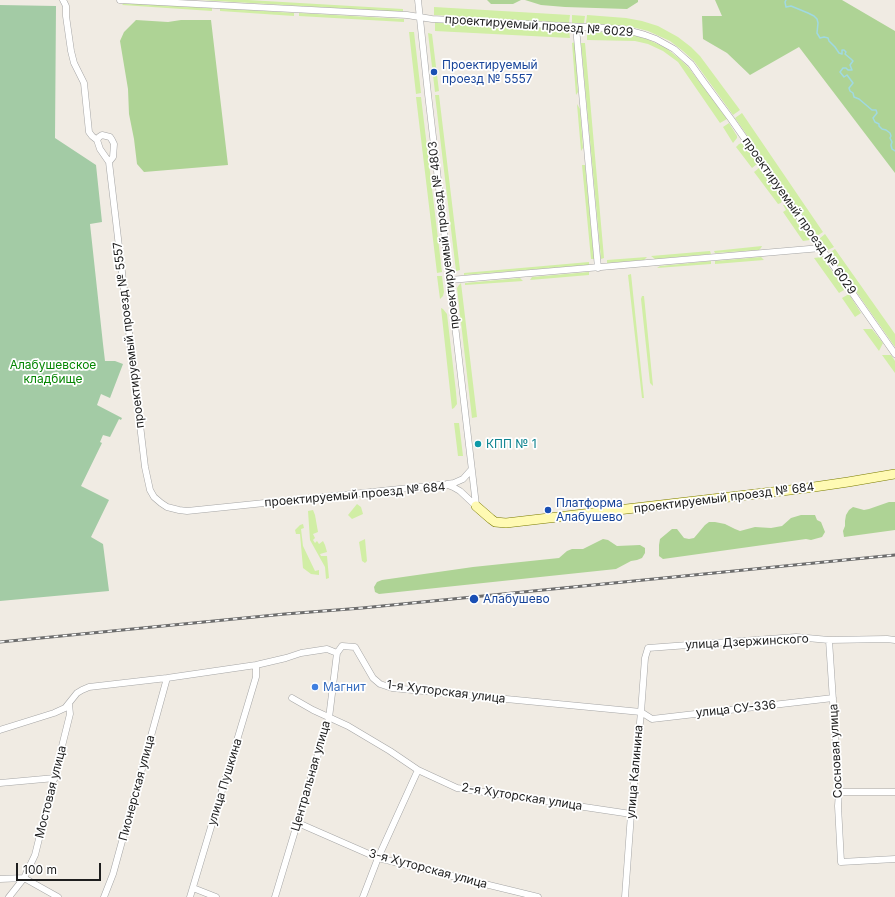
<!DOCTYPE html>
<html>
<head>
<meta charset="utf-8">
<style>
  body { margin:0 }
  #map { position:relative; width:895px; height:897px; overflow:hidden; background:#f0ebe3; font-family:Inter,sans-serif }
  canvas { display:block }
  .scale { position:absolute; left:16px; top:863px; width:85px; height:18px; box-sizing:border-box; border:2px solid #1e1e1e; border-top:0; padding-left:5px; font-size:12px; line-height:14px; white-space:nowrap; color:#1e1e1e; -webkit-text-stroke:3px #fff; paint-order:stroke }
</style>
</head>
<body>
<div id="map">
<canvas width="895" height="897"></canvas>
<div class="scale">100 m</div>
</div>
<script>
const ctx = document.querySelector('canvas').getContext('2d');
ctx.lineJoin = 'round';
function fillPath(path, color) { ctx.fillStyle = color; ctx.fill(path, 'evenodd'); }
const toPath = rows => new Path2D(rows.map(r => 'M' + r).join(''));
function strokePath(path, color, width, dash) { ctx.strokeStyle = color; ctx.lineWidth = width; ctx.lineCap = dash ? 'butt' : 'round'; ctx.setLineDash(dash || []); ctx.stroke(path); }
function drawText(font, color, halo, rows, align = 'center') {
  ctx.font = font + ' Inter,sans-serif'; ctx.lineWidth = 3.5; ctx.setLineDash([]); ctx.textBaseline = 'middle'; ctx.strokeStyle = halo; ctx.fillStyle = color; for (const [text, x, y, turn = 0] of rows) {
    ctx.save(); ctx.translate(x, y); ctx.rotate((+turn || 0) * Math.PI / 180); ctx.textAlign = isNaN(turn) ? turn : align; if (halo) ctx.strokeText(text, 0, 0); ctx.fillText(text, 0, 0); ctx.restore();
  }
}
const grass = toPath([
  [200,0,248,0,403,9,403,12],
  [124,3,212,8,212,11,122,5],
  [434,7,570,15,569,23,434,15],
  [220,8,294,13,294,16,220,11],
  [299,13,404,19,404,22,299,16],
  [572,15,585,16,584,23,572,23],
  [587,15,626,18,642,21,658,26,678,37,691,47,700,56,740,110,733,115,694,61,683,51,670,41,648,31,632,27,622,26,586,23],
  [435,22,569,30,570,38,435,31],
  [587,31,624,34,637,36,649,40,666,48,681,60,689,68,727,119,720,123,678,62,663,51,648,44,635,41,587,40],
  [409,32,414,32,421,93,416,94],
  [428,33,432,34,439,91,435,92],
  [575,42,578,92,576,95,572,43],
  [581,43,585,43,604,258,601,259],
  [435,95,439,95,460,270,456,271],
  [416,97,421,97,442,272,437,273],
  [577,104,580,109,583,148,581,151],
  [742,113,823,232,817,236,735,118],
  [729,123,737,136,737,138,733,143,723,127],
  [742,143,744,144,757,164,752,168,736,147,739,144],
  [582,165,585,165,594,259,591,259],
  [759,168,761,168,782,199,781,203,778,204,754,172],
  [783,205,786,205,810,240,803,241,783,212,786,210],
  [825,234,834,247,828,250,819,239],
  [762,246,761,248,759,250,715,253,714,251],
  [835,249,895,334,895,347,829,253],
  [710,251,711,254,655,259,651,256],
  [647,257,644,260,607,263,607,260],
  [761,257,764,260,715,264,715,261],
  [822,257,844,288,844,290,839,293,814,258],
  [711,261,711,264,657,268,660,266],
  [589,262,589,265,464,275,464,273],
  [589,272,589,275,530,280,532,277],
  [631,274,644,398,642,398,628,275],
  [437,276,442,276,444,292,443,296,440,299],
  [520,278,523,281,465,285,465,283],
  [461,283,477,417,472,418,457,288,459,285],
  [849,294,861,313,855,317,842,298],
  [642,296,644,296,653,386,650,383,641,299],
  [441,308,443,309,447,314,456,392,457,404,454,408,452,409],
  [863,329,872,329,883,343,879,351],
  [882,355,891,355,895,361,895,373],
  [454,423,459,423,463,456,458,456],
  [357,504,361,507,363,514,352,519,348,515],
  [313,510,315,515,318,532,313,534,315,538,313,540,315,543,317,541,319,544,323,541,325,545,327,552,320,554,321,556,327,556,329,578,326,579,325,567,310,540,308,511],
  [303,524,304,528,301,529,303,546,315,571,319,570,319,575,311,574,303,568,300,534,296,534,295,530,300,525],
  [365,539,367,561,365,563,362,561,359,542]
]);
const forest = toPath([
  [487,0,521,0,513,4,491,4],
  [525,0,638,0,638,2,627,9,565,7,541,5],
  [715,0,842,0,895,31,895,173,799,47,750,75,727,53,703,39,702,16,722,16],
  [136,20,168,22,181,20,211,20,228,165,144,172,137,164,134,139,129,114,128,89,120,41,124,32],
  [889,502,895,502,895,530,844,537,843,531,845,526,845,521,846,515,849,510,853,507,864,510,869,509],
  [801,515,815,515,817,520,821,522,825,532,822,537,811,540,806,539,663,559,659,556,659,545,660,539,672,529,677,529,684,538,689,539,694,538,705,525,709,522,715,522,725,524,735,529,740,531,755,527,771,528,782,526,791,518],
  [603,539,608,540,617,546,640,545,645,548,645,553,642,558,637,560,631,561,616,569,379,594,375,592,374,587,377,582,382,580,473,567,559,558,567,551,572,549,583,549]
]);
const cemetery = toPath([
  [0,5,56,6,55,138,96,165,102,222,90,224,103,344,105,361,115,361,123,364,110,398,101,394,97,405,122,418,121,420,119,419,110,437,103,435,100,442,102,443,81,486,109,500,91,537,103,544,109,591,0,601]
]);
const stream = toPath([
  [786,0,785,2,786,7,791,6,808,13,814,16,817,19,818,23,817,33,820,38,824,37,828,38,829,41,835,47,839,53,842,54,842,50,844,50,846,52,845,54,851,59,853,61,850,65,852,70,848,70,846,68,843,68,840,72,844,77,847,75,853,83,849,88,850,91,853,93,854,97,859,99,872,110,876,110,877,113,873,118,875,122,879,124,879,126,882,129,886,130,890,133,891,136,890,138,892,142,891,145,892,149,895,151]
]);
const street = toPath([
  [63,0,66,6,66,16,71,51,74,63,84,83,89,132,92,136,97,140],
  [120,0,407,15,432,19,623,29,645,35,656,39,674,49,683,57,691,64,703,81,731,119,895,354],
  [418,0,428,94,476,505],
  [576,27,598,268],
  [109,162,113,157,114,144,112,140,110,137,102,135,99,137,97,140,100,149,109,162,145,467,150,490,154,497,161,503,167,507,179,510,187,511,439,485,448,485,453,487,460,491,476,506],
  [450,280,821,248],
  [447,484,454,483,463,479,471,470],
  [829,640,839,792,838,806,841,862,895,859],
  [292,698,313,710,348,726,390,751,418,770,457,788,631,814],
  [0,730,54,713,65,708,77,693,82,690,89,687,167,678,256,665,286,658,301,653,327,649,337,653],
  [0,783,55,778],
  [839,792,895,792],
  [298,823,378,858,538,897],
  [0,879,24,878,58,897],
  [193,888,216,897],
  [9,897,24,878,35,855,70,714,69,704],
  [104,897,113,874,167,678],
  [190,897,256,677,256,665],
  [275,897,329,718,337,653,342,646,355,647,373,678,380,684,392,688,641,712,652,719,833,698],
  [363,897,378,858,418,770],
  [625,897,631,814,641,712,645,658,648,648,796,637,829,640,887,639,895,640]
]);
const secondary = toPath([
  [476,506,491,519,495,522,506,523,807,488,848,482,895,474]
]);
const rail = toPath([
  [0,642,285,614,362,608,895,555]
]);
const markers = [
  [434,72,4,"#1a4fb4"],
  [478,444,4,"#0f9aa8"],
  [548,510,4,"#1a4fb4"],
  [474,599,5,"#1a4fb4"],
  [315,687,4,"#3f7fe0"]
];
const streetNames = [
  ["проектируемый проезд № 6029",539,26,4],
  ["проектируемый проезд № 6029",799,216,55],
  ["проектируемый проезд № 4803",444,235,-97],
  ["проектируемый проезд № 5557",129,335,-97],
  ["проектируемый проезд № 684",355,495,-5],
  ["проектируемый проезд № 684",724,498,-7],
  ["улица Дзержинского",747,642,-3],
  ["1-я Хуторская улица",446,692,7],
  ["улица СУ-336",736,709,-6],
  ["Сосновая улица",836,751,-93],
  ["улица Калинина",635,772,-85],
  ["Центральная улица",311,776,-74],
  ["улица Пушкина",225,782,-73],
  ["Пионерская улица",137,788,-75],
  ["Мостовая улица",51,792,-76],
  ["2-я Хуторская улица",522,797,9],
  ["3-я Хуторская улица",428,869,15]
];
const transitNames = [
  ["Проектируемый",442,65],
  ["проезд № 5557",442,79],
  ["Платформа",556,503],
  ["Алабушево",556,517],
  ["Алабушево",483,599]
];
const parkNames = [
  ["Алабушевское",53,365],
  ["кладбище",53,379]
];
const cultureNames = [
  ["КПП № 1",486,444]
];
const shopNames = [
  ["Магнит",323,687]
];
fillPath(grass, '#d1eea5');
fillPath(forest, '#aed395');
fillPath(cemetery, '#a3cba5');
strokePath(stream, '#a0d9e1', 1.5);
strokePath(street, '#a5a5a5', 7);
strokePath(secondary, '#7a7b00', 10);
strokePath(street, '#fff', 6);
strokePath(secondary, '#fffab3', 9);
strokePath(rail, '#6c6c6c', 3);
strokePath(rail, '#fff', 1.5, [4.5]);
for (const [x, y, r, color] of markers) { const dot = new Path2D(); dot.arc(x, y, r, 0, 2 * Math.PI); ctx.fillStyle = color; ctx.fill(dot); strokePath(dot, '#fff', 1.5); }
drawText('12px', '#1e1e1e', '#fff', streetNames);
drawText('12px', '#164399', '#fff', transitNames, 'left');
drawText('12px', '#058603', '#fff', parkNames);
drawText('12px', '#0d838f', '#fff', cultureNames, 'left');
drawText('12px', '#366cbe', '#fff', shopNames, 'left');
</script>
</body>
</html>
